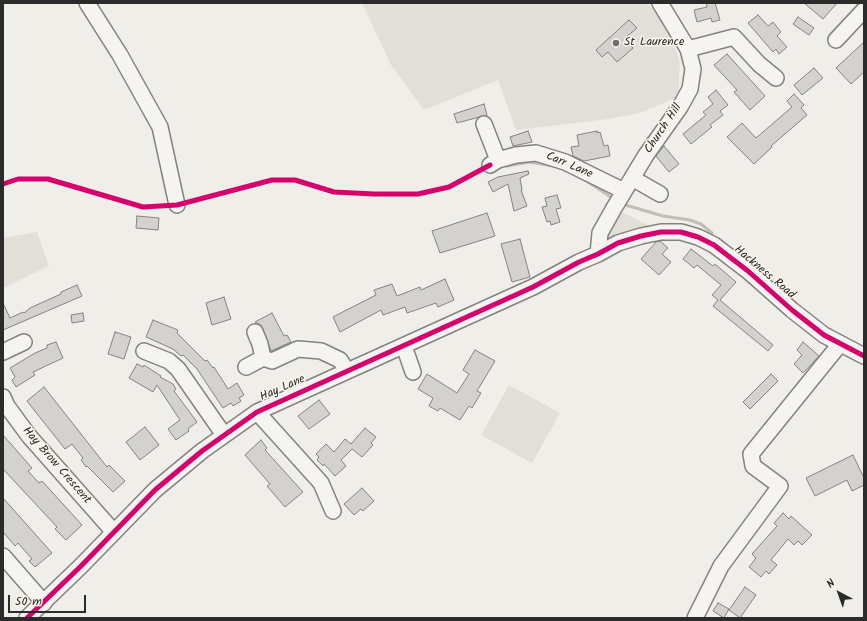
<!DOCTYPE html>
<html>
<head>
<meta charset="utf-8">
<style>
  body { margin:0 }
  #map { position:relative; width:867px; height:621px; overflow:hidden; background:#f0eee8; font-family:Kalam,sans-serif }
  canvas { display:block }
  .frame { position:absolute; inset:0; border:4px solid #2b2b2b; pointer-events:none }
  .north { position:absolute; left:819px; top:573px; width:40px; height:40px; -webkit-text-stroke:3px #fbf7ec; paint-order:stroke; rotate:319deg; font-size:11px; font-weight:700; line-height:16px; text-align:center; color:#2b2b2b }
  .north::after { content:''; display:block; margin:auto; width:14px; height:18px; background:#2b2b2b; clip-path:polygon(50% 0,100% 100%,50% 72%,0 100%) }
  .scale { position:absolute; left:8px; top:595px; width:78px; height:18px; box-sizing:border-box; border:2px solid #2b2b2b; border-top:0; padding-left:5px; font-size:12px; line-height:14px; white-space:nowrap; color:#2b2b2b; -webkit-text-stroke:3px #fbf7ec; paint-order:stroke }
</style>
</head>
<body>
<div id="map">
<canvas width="867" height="621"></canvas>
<div class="frame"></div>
<div class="north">N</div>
<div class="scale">50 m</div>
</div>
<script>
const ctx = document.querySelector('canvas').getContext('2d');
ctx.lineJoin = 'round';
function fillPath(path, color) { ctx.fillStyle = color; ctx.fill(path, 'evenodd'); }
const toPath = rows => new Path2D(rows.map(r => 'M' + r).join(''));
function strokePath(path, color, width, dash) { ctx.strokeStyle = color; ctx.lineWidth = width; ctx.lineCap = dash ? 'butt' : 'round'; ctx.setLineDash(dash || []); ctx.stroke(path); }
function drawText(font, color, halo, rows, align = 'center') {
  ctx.font = font + ' Kalam,sans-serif'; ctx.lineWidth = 3; ctx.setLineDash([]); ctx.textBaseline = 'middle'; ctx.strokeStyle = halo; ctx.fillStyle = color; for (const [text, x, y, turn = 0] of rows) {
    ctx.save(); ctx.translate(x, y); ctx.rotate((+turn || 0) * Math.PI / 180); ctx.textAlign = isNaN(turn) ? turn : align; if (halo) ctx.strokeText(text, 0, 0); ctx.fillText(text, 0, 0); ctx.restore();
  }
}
const built = toPath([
  [362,3,648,3,669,32,680,62,678,97,640,113,609,119,516,130,498,80,424,110,391,65],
  [614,208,661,232,598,254],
  [37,232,49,266,3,288,3,238],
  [509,385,560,413,532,463,481,435]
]);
const stream = toPath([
  [507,166,530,162,553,166],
  [585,180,614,199],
  [622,204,663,216,690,220,701,224,712,233]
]);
const building = toPath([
  [706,3,715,3,720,20,712,22,711,18,697,22,694,10,707,7,706,3],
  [804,3,837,3,823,19,804,3],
  [758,15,768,26,773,22,781,32,777,36,787,47,779,54,776,49,773,52,748,23,758,15],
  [798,17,814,28,809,35,793,24,798,17],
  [629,20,637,28,625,38,633,48,617,62,608,52,602,57,596,50,629,20],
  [864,42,864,72,851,84,836,68,864,42],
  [727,54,765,96,750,110,734,92,737,90,714,65,727,54],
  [814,68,823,78,802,95,794,85,814,68],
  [716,90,728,105,720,111,723,115,710,125,712,127,691,144,683,134,706,115,703,112,713,104,708,97,716,90],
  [794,94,804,105,801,108,807,115,771,146,772,147,754,164,727,137,742,123,756,138,792,107,787,101,794,94],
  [484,104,487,115,457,123,454,114,484,104],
  [528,131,532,142,513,146,510,137,528,131],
  [597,131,597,133,600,132,604,146,608,145,610,156,584,161,573,156,571,147,579,146,577,135,597,131],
  [664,146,679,164,669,172,656,156,664,146],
  [528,171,529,174,520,178,522,190,521,190,527,206,514,211,508,184,493,192,488,182,498,177,528,171],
  [557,195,561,208,556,209,560,222,551,225,550,221,547,222,542,207,547,206,545,198,557,195],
  [487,213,495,236,440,253,432,231,487,213],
  [137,216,159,218,158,230,136,228,137,216],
  [520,239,530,277,512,282,501,244,520,239],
  [660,241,668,248,662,254,671,262,659,275,641,259,656,242,660,241],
  [691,249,713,266,715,264,736,282,720,300,773,345,768,351,713,306,718,300,712,295,721,285,697,265,694,268,683,259,691,249],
  [445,279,454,300,438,307,436,303,407,313,405,307,383,315,381,310,340,332,333,317,376,295,374,290,392,284,397,296,420,287,421,290,445,279],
  [77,285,82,296,3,330,3,303,10,318,23,312,24,313,30,308,61,294,61,292,77,285],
  [224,297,231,319,212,325,206,303,224,297],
  [83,313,84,321,72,323,71,315,83,313],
  [272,313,284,336,287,335,291,342,271,351,263,329,261,325,255,322,272,313],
  [153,320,178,330,177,333,205,361,207,360,213,368,214,367,228,389,237,383,244,395,239,398,241,401,233,406,231,403,223,408,197,369,183,355,181,356,173,349,146,337,153,320],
  [115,332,131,337,124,359,108,354,115,332],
  [56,342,63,358,33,372,35,375,16,387,12,380,15,377,10,368,35,353,47,348,47,345,56,342],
  [803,342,819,356,803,373,794,364,802,355,797,350,803,342],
  [475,350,495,361,477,391,481,393,472,408,469,406,460,420,440,408,438,411,429,406,433,398,418,389,427,374,457,393,469,374,463,370,475,350],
  [137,364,143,367,144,365,161,376,160,377,173,384,176,389,174,391,197,422,188,429,189,431,176,440,168,429,180,420,157,385,153,392,129,378,137,364],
  [771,374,778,381,750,409,743,402,771,374],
  [44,387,107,467,109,465,125,481,113,492,87,466,86,467,81,460,83,458,72,444,65,449,27,401,44,387],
  [319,400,330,414,309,429,298,416,319,400],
  [145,427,159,445,140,460,126,442,145,427],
  [365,428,376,437,371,443,373,445,362,457,352,449,341,460,346,466,335,476,324,464,323,466,317,460,319,457,316,454,326,444,334,452,345,439,351,444,365,428],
  [3,435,32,468,28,471,39,483,42,481,82,525,66,540,55,529,57,527,3,469,3,435],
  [261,440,267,448,265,450,303,492,285,507,267,486,270,484,245,455,261,440],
  [853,455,864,478,864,485,852,491,847,480,815,496,806,478,853,455],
  [362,488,374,501,363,511,361,509,354,515,344,504,362,488],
  [3,498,52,553,35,567,29,561,32,559,18,543,15,546,3,532,3,498],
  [783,513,789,519,791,516,812,535,802,545,798,541,794,545,788,539,771,560,777,565,769,574,766,571,761,577,749,567,756,558,752,554,777,526,774,523,783,513],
  [745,587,756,595,740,618,729,610,745,587],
  [718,603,729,609,724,618,713,611,718,603]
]);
const minor = toPath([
  [87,3,120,55,160,127,177,205],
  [836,40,864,10],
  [688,49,734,37,759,64,776,78],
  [484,124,498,160],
  [490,165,498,160,516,155,536,153,565,162,624,191],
  [632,178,660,194],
  [598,254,600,233,614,208,646,155,680,107,690,89,693,69,688,49,660,3],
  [255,332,260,344,263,358,272,361,298,349,321,351,340,360,347,371],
  [404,346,413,372],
  [144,351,169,361,178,369,224,435],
  [3,352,24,342],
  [246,367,263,358],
  [3,397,7,406,29,436,113,531],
  [257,412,321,483,333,511],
  [3,556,44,603],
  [27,618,81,566,155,490,202,451,257,412,533,287,579,262,598,254,618,243,641,236,661,232,681,232,698,237,714,245,748,271,792,310,824,335,864,356],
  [695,618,721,566,780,486,753,466,751,454,840,344]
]);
const cycleway = toPath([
  [3,184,18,179,48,179,143,207,177,205,272,180,295,180,334,192,374,194,418,194,449,187,490,165],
  [27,618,81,566,155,490,202,451,257,412,533,287,579,262,598,254,618,243,641,236,661,232,681,232,698,237,714,245,748,271,792,310,824,335,864,356]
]);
const markers = [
  [616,43,4,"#706f6d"]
];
const poiNames = [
  ["St Laurence",624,43]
];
const streetNames = [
  ["Church Hill",664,129,-56],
  ["Carr Lane",569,166,23],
  ["Hackness Road",764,273,40],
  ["Hay Lane",283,389,-24],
  ["Hay Brow Crescent",56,466,49]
];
fillPath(built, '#e1dfd7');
strokePath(stream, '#c0beb7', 3);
fillPath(building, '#d4d2ce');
strokePath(building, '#848380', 1);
strokePath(minor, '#848380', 18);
strokePath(minor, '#f5f4f0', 15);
strokePath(cycleway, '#d6006c', 5);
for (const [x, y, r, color] of markers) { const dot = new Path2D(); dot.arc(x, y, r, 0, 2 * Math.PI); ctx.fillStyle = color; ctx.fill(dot); strokePath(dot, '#fbf7ec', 1.5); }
drawText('12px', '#2b2b2b', '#fbf7ec', poiNames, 'left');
drawText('12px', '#2b2b2b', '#fbf7ec', streetNames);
</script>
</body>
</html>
